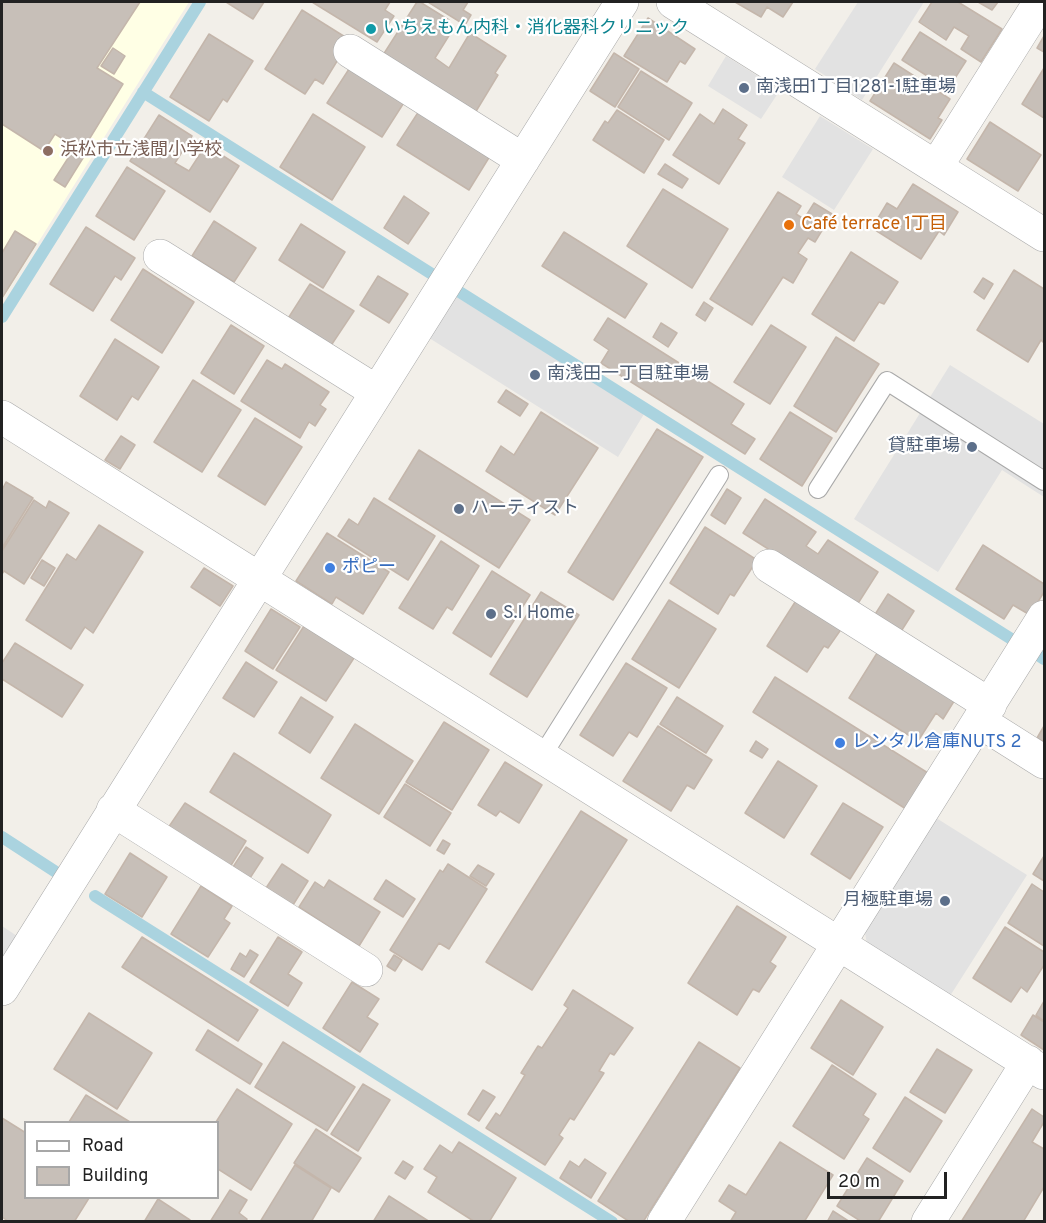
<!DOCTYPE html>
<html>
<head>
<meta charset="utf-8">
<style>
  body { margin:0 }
  #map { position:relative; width:1046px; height:1223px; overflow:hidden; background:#f2efe9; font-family:Overpass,sans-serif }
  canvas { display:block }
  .frame { position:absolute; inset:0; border:3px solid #222; pointer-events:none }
  .legend { position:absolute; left:24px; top:1121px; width:195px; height:78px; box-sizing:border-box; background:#fff; border:2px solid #a7a7a7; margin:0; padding:8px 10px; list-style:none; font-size:18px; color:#222 }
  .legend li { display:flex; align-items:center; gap:12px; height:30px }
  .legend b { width:30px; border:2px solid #a7a7a7 }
  .scale { position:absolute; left:827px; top:1172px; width:120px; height:27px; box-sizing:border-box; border:3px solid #222; border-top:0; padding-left:8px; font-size:18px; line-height:21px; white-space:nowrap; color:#222; -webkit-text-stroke:4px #fff; paint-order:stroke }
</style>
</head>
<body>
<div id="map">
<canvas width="1046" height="1223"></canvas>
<div class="frame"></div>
<ul class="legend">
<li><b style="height:8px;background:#fff"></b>Road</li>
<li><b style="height:16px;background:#c7bfb8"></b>Building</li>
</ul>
<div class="scale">20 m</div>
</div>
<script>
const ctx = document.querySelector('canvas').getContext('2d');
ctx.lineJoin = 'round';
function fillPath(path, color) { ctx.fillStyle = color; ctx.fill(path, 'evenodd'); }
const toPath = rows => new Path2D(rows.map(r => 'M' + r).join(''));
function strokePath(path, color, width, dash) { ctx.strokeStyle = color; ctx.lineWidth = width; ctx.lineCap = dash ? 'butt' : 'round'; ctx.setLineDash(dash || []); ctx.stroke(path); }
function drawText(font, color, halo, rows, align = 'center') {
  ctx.font = font + ' Overpass,"Noto Sans JP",sans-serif'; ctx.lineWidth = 4.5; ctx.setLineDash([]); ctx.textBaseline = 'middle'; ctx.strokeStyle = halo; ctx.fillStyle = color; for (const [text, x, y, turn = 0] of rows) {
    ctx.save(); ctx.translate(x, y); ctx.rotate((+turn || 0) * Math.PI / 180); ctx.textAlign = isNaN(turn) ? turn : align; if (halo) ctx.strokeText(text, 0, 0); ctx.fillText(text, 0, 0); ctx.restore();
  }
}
const education = toPath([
  [2,2,189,2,2,300]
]);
const parking = toPath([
  [858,2,924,2,862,100,815,69],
  [726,56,780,90,761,119,708,86],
  [820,116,873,149,834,210,782,177],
  [452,294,644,414,618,457,426,336],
  [950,365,1044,424,1044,497,1002,470,938,572,854,519],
  [933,816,1027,875,950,996,867,944,864,927],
  [2,926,20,938,2,967]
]);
const stream = toPath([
  [143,92,435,276],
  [458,291,1013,640],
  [2,317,200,2],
  [1038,655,1044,659],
  [2,837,59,874],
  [95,896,612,1222]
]);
const building = toPath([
  [2,2,140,2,97,68,123,84,82,151,55,134,44,151,2,124,2,2],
  [226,2,264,2,253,19,226,2],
  [312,2,390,2,385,10,394,16,377,42,312,2],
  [417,2,420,2,449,20,443,29,450,34,435,58,449,68,470,33,506,56,495,73,498,75,475,113,383,55,417,2],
  [428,2,468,2,463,10,471,15,465,25,428,2],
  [735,2,793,2,783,17,767,7,761,17,735,2],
  [932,2,958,2,1002,29,981,62,961,49,969,36,954,27,946,40,919,22,932,2],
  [978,2,998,2,992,10,978,2],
  [302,10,350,40,323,84,315,79,305,94,265,69,302,10],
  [648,18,695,49,685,64,680,61,667,82,624,56,648,18],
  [920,32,966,61,948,89,902,60,920,32],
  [209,34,253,61,227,102,223,99,209,121,170,97,209,34],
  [1044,36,1044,52,1037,48,1044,36],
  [113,48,125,56,114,74,101,66,113,48],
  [614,53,639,69,615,107,590,91,614,53],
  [894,63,950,99,938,118,942,120,930,139,870,101,894,63],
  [351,66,405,101,382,137,327,103,351,66],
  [1044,68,1044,118,1022,104,1044,68],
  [641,71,692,103,669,140,618,107,641,71],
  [723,109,747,125,738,139,745,143,719,184,673,155,700,114,714,124,723,109],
  [617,110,664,140,644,173,593,140,605,121,608,123,617,110],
  [419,111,490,156,469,190,397,145,419,111],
  [313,114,365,147,332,200,280,167,313,114],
  [159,115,192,136,175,163,189,171,206,145,239,166,210,212,130,161,159,115],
  [990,122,1041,155,1018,191,967,159,990,122],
  [72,152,83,158,65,187,54,180,72,152],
  [665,164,688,179,682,188,658,174,665,164],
  [127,167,165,191,134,240,96,216,127,167],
  [913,184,958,212,944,235,939,231,921,259,872,228,887,203,897,209,913,184],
  [663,189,728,229,692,288,627,246,663,189],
  [778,192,801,206,796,214,804,219,814,203,832,214,815,242,808,238,798,253,807,259,793,283,783,277,752,325,710,299,778,192],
  [404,196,429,213,408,244,384,228,404,196],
  [214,221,256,248,234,282,192,256,214,221],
  [301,224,345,252,323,288,279,260,301,224],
  [86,227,135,258,121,280,115,276,93,311,50,284,86,227],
  [15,231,36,244,2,298,2,253,15,231],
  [564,232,647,284,625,318,542,266,564,232],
  [851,252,898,282,884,304,879,302,854,341,812,314,851,252],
  [143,269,194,302,162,353,111,320,143,269],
  [1014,270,1044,289,1044,343,1041,340,1028,362,977,330,1014,270],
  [378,276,408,294,389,323,360,305,378,276],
  [983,278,993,284,984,299,974,292,983,278],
  [310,284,354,311,330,347,287,320,310,284],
  [704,302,713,308,705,321,696,315,704,302],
  [608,318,744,404,731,424,755,439,745,454,601,363,609,350,594,340,608,318],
  [661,323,677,333,668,347,653,337,661,323],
  [231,325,264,346,234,394,201,373,231,325],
  [771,325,806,347,770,404,734,382,771,325],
  [836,337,879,364,836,432,794,406,836,337],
  [115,339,159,367,138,400,132,396,117,420,80,396,115,339],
  [267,360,282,369,285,364,329,392,320,405,326,409,315,426,309,422,300,438,241,401,267,360],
  [193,380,241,410,202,472,154,442,193,380],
  [506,390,528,404,520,416,498,402,506,390],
  [541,412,598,448,555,515,486,471,501,446,514,455,541,412],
  [790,412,832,438,802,486,760,459,790,412],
  [255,418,302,447,265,505,218,476,255,418],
  [657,429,703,457,613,600,568,572,657,429],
  [121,436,135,445,120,469,105,460,121,436],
  [419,450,530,520,499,568,389,499,419,450],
  [6,482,33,498,2,548,2,490,6,482],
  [727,489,741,498,725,524,711,515,727,489],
  [374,498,435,536,408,580,338,536,349,519,358,525,374,498],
  [765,499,816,532,806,546,818,554,828,540,878,572,857,605,743,533,765,499],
  [34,500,46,508,49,501,69,513,24,584,4,571,2,574,2,551,34,500],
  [99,525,143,552,93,633,85,627,71,649,26,620,67,554,76,560,99,525],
  [705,527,757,560,734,596,730,594,718,614,670,583,705,527],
  [327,533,389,572,363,614,336,597,332,604,296,581,327,533],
  [441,541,479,566,452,610,447,607,433,629,399,608,441,541],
  [983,545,1044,584,1044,592,1030,615,1013,605,1004,619,956,589,983,545],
  [42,560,55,568,44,586,31,578,42,560],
  [204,568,233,586,220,606,191,587,204,568],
  [492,571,530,595,491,657,453,633,492,571],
  [541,592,579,615,527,697,490,674,541,592],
  [888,594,914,611,900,633,874,616,888,594],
  [797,599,842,628,828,648,824,646,807,672,767,646,797,599],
  [669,600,716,629,679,688,632,659,669,600],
  [271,609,300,627,273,669,245,651,271,609],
  [304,626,354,658,326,701,276,670,304,626],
  [15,643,83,685,62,717,2,679,2,663,15,643],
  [879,650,956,698,943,719,936,713,918,741,849,698,879,650],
  [246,662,277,682,254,717,223,698,246,662],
  [626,663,667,688,637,737,629,732,613,756,580,735,626,663],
  [775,677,928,773,906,809,753,712,775,677],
  [301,697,333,717,310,753,279,733,301,697],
  [677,697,723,726,706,753,660,724,677,697],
  [444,722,489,750,452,810,406,782,444,722],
  [355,724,413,761,379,814,321,778,355,724],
  [658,726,712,760,694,789,687,785,671,811,623,781,658,726],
  [1044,726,1044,742,1037,738,1044,726],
  [756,741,768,749,762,758,750,751,756,741],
  [234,753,331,815,308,853,210,792,234,753],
  [778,761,817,786,784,838,745,813,778,761],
  [505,762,542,785,519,823,500,811,496,816,478,805,505,762],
  [405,784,451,813,430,846,384,817,405,784],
  [185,803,246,841,230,867,168,828,185,803],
  [843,803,883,827,850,879,811,854,843,803],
  [581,811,627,840,532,990,486,962,581,811],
  [443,840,450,844,444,854,437,850,443,840],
  [246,847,263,858,250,878,233,867,246,847],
  [130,853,167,877,142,917,105,894,130,853],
  [1044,856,1044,881,1033,874,1044,856],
  [282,864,308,881,293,905,266,888,282,864],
  [448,864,487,889,449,949,439,943,422,970,390,950,440,870,443,872,448,864],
  [478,865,494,874,486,886,470,876,478,865],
  [329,880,380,912,359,946,299,907,315,882,324,888,329,880],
  [386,880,415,899,403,917,374,899,386,880],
  [1032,884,1044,892,1044,946,1008,923,1032,884],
  [201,886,232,906,224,919,230,923,208,957,171,934,201,886],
  [737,906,786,937,770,962,776,966,759,992,753,989,737,1015,688,983,737,906],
  [1005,927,1044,952,1044,965,1027,992,1021,987,1011,1002,973,978,1005,927],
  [142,937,258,1010,238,1041,122,967,142,937],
  [278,937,302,952,288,974,302,983,288,1006,250,982,278,937],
  [250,950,258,955,244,977,231,969,240,953,246,957,250,950],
  [394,955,402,960,395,971,387,966,394,955],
  [352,982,379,999,367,1017,378,1024,360,1052,323,1028,352,982],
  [573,990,633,1028,614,1055,610,1053,599,1071,604,1073,574,1120,570,1118,559,1135,563,1138,545,1165,486,1128,496,1113,500,1116,525,1075,521,1073,538,1046,542,1048,568,1008,564,1005,573,990],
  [841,1000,883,1027,853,1075,811,1048,841,1000],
  [1044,1001,1044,1021,1036,1015,1044,1001],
  [89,1013,152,1053,117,1109,54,1069,89,1013],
  [1033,1015,1044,1022,1044,1050,1021,1035,1033,1015],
  [208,1030,262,1064,250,1084,196,1050,208,1030],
  [283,1042,355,1087,327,1131,255,1087,283,1042],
  [699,1042,740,1068,643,1222,630,1222,598,1201,699,1042],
  [937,1049,972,1070,945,1113,910,1092,937,1049],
  [832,1065,876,1094,863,1115,869,1119,844,1159,793,1126,832,1065],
  [363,1084,390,1100,358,1151,331,1134,363,1084],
  [237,1089,292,1124,251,1190,218,1169,218,1122,216,1122,237,1089],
  [483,1090,495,1097,479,1121,468,1114,483,1090],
  [86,1095,130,1122,69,1122,86,1095],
  [905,1097,942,1121,910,1172,873,1148,905,1097],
  [1032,1109,1044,1117,1044,1122,1032,1142,1044,1149,1044,1187,1023,1222,961,1222,1032,1109],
  [2,1118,26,1133,26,1198,89,1198,74,1222,9,1222,2,1217,2,1118],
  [316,1129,361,1158,339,1192,294,1163,316,1129],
  [459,1142,516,1178,489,1222,475,1222,428,1192,437,1177,424,1169,440,1145,452,1153,459,1142],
  [780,1142,833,1175,804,1222,730,1222,736,1212,719,1201,729,1185,746,1195,780,1142],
  [867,1158,903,1181,878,1222,862,1222,837,1206,867,1158],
  [585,1159,606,1173,591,1198,560,1178,570,1161,579,1167,585,1159],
  [403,1161,413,1167,405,1179,395,1173,403,1161],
  [295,1165,331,1188,311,1222,260,1222,295,1165],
  [230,1190,247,1200,239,1213,247,1219,246,1222,210,1222,230,1190],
  [389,1196,430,1222,373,1222,389,1196],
  [158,1199,190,1220,189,1222,144,1222,158,1199],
  [833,1211,850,1222,827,1222,833,1211]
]);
const lane = toPath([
  [818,489,887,381,1044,481],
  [542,756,719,475]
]);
const street = toPath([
  [673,2,1044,235],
  [350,51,523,160],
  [936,167,1040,2],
  [160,256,377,392],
  [2,417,1044,1073],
  [769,566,990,705],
  [979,721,1044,762],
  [113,810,366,970],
  [2,989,622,2],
  [664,1222,1044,617],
  [928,1222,1028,1062]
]);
const markers = [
  [371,29,6,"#0f9aa8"],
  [744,88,6,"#5c6f8a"],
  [48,151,6,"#8d6e63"],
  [789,225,6,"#e8710a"],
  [535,375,6,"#5c6f8a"],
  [972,447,6,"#5c6f8a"],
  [459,509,6,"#5c6f8a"],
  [330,568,6,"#3f7fe0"],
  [491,614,6,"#5c6f8a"],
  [840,743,6,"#3f7fe0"],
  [945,901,6,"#5c6f8a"]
];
const cultureNames = [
  ["いちえもん内科・消化器科クリニック",383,29]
];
const serviceNames = [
  ["南浅田1丁目1281-1駐車場",756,88],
  ["南浅田一丁目駐車場",547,375],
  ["貸駐車場",960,447,"right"],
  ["ハーティスト",471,509],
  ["S.I Home",503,614],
  ["月極駐車場",933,901,"right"]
];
const educationNames = [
  ["浜松市立浅間小学校",60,151]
];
const foodNames = [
  ["Café terrace 1丁目",801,225]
];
const shopNames = [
  ["ポピー",342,568],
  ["レンタル倉庫NUTS 2",852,743]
];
fillPath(education, '#ffffe5');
fillPath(parking, '#e2e2e2');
strokePath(stream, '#aad3df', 12);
fillPath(building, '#c7bfb8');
strokePath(building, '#c4b6ab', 1.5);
strokePath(lane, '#a9a9a9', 20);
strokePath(street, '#a9a9a9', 34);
strokePath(lane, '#fff', 18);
strokePath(street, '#fff', 33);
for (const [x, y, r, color] of markers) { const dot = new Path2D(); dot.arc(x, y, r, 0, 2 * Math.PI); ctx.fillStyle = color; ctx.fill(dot); strokePath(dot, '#fff', 2); }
drawText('18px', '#0d838f', '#fff', cultureNames, 'left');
drawText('18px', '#4e5e75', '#fff', serviceNames, 'left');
drawText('18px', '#785e54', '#fff', educationNames, 'left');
drawText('18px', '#c56008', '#fff', foodNames, 'left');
drawText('18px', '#366cbe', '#fff', shopNames, 'left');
</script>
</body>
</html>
